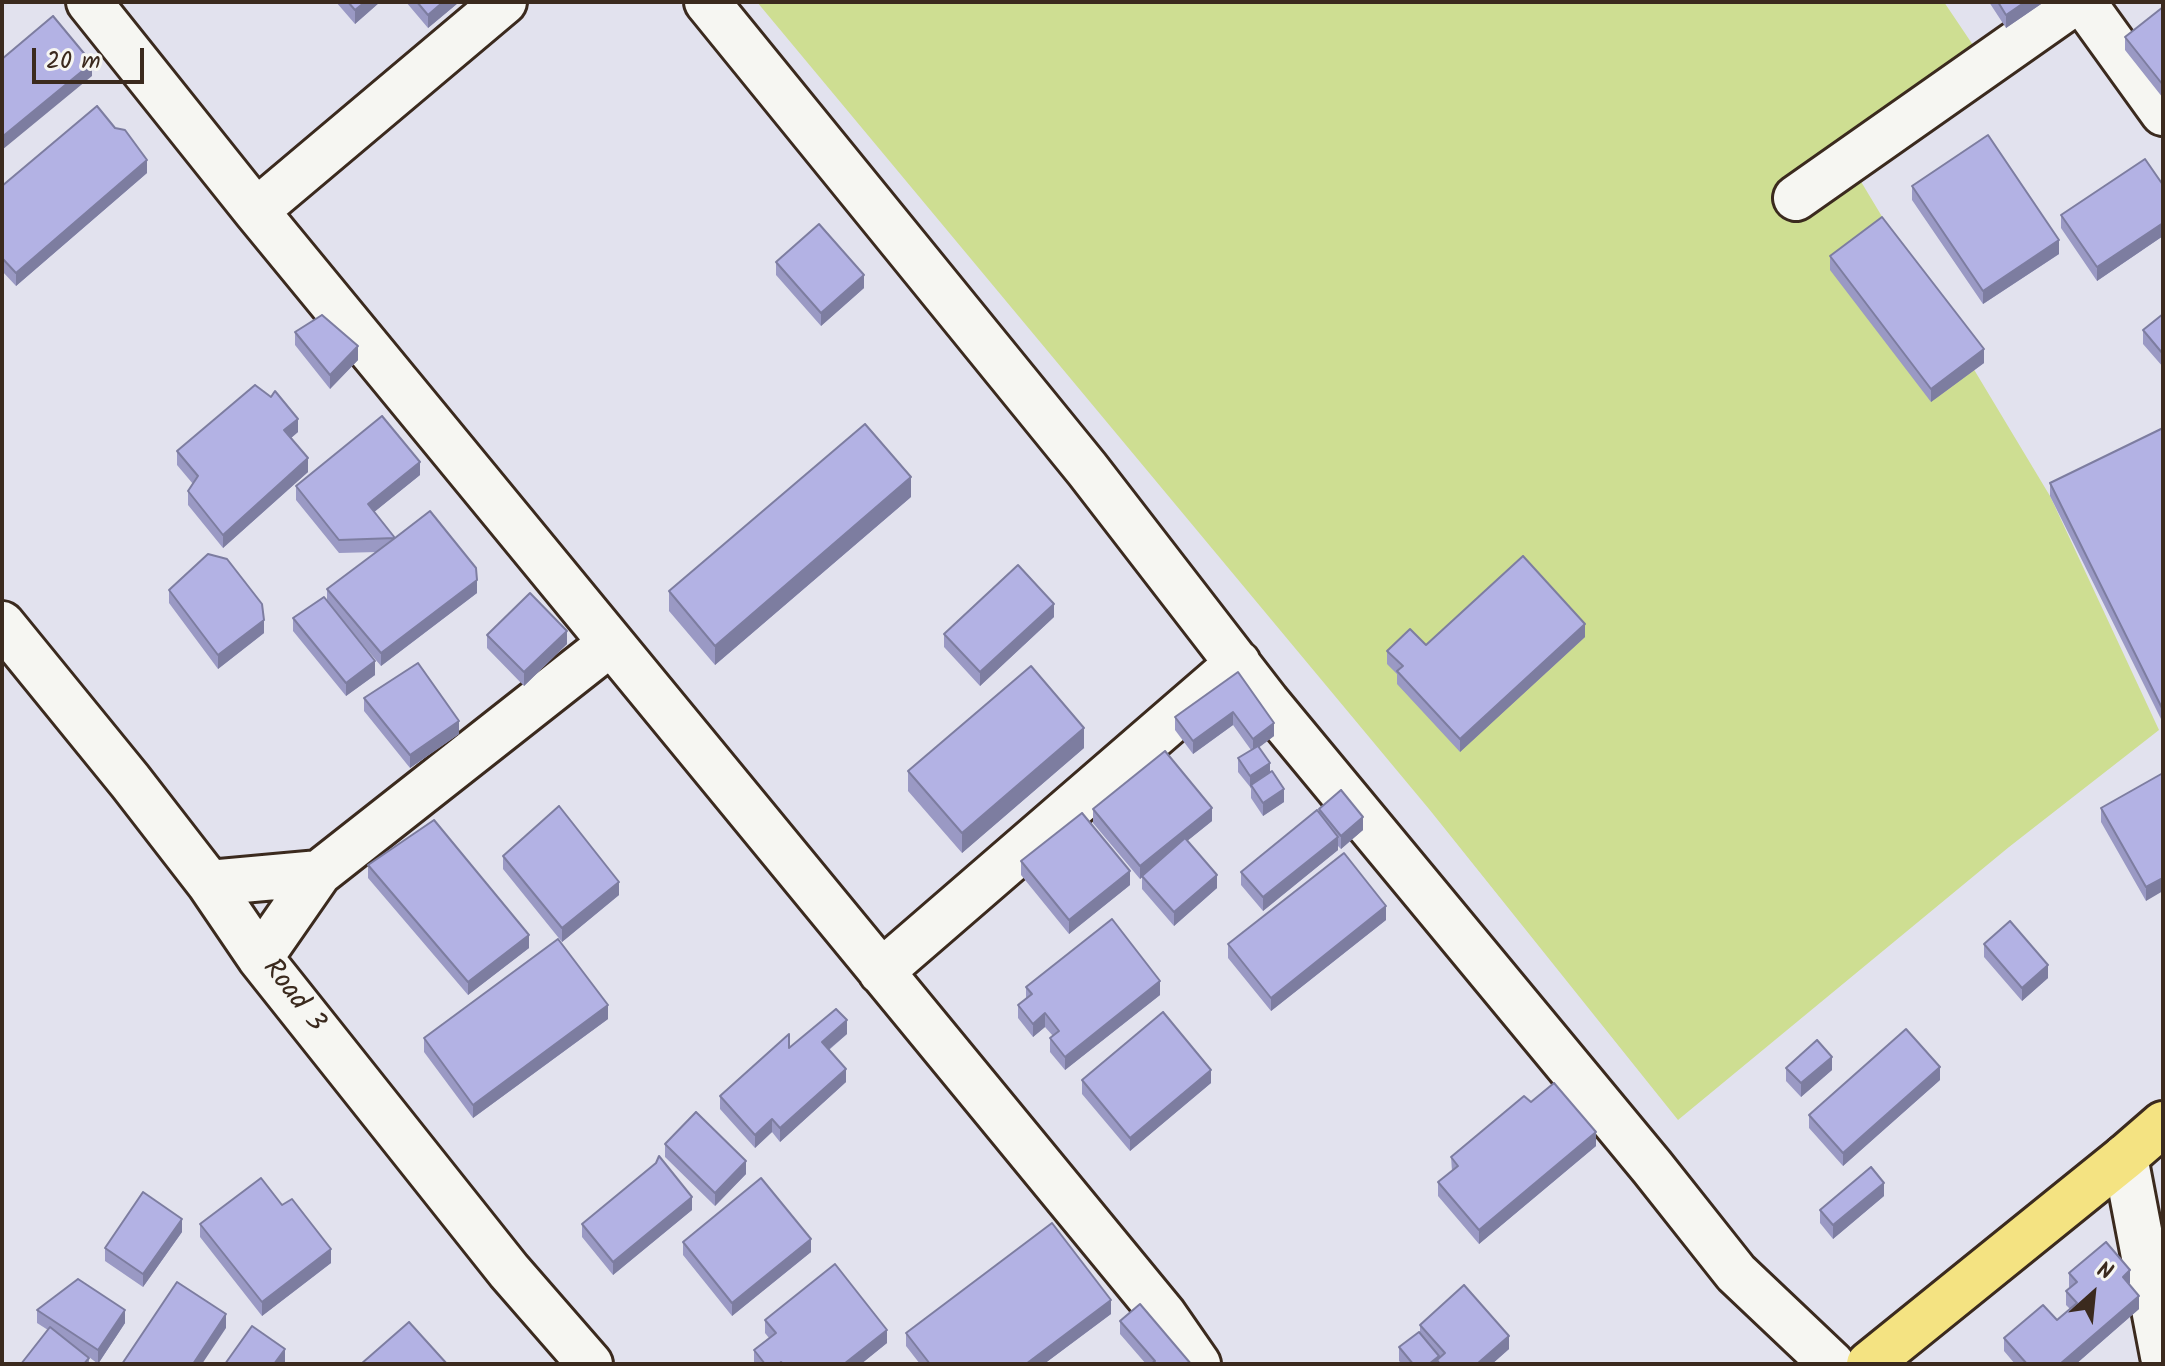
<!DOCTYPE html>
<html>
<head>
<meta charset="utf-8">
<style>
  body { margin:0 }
  #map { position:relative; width:2165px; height:1366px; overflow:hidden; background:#e2e2ee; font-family:Kalam,sans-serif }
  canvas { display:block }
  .frame { position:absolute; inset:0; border:4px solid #3b2a1e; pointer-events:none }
  .north { position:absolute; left:2053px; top:1254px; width:80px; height:80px; -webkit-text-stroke:6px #f6f6f2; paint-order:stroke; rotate:27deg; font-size:22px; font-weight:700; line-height:32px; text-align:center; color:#3b2a1e }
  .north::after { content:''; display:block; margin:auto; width:28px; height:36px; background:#3b2a1e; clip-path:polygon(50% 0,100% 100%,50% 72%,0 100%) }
  .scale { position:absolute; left:32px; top:48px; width:112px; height:36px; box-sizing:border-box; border:4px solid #3b2a1e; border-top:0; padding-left:10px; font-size:24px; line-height:28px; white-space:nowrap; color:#3b2a1e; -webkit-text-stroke:6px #f6f6f2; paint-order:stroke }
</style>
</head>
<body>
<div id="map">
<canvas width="2165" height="1366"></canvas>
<div class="frame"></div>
<div class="north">N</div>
<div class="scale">20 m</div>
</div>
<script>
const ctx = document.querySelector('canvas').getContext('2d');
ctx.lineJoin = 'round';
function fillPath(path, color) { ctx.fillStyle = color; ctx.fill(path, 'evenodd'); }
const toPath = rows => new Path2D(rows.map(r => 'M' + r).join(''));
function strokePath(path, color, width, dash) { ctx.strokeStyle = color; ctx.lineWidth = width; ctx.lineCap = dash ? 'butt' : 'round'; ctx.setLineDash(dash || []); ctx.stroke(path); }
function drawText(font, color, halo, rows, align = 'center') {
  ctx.font = font + ' Kalam,sans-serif'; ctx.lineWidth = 6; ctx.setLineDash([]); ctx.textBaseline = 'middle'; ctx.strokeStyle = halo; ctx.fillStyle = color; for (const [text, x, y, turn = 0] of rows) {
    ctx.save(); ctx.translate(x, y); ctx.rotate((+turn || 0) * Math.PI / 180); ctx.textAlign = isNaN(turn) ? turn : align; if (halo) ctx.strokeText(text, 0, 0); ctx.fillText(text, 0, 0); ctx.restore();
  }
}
const green = toPath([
  [757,2,1944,2,1979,54,1851,165,2050,496,2159,730,2009,847,1678,1120,1429,809]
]);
const minor = toPath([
  [89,2,256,211,1164,1315,1198,1364],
  [707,2,1087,469,1267,702,1652,1167,1736,1273,1832,1364],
  [2083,2,2163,113],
  [1796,198,2075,2],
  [256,211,504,2],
  [2,624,130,781,209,883,260,958,509,1271,590,1364],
  [209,883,319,873],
  [260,958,319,873,611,643],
  [881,972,1238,663],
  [2125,1157,2163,1356]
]);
const major = toPath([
  [1869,1364,2125,1157,2163,1124]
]);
const wall = toPath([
  [336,2,380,2,355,24],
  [406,2,458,2,458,3,428,28],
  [1989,2,2044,2,2006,28],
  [2163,7,2163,98,2125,50,2125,37],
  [147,173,16,286,2,271,2,186],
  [2163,185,2163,236,2097,281,2061,228,2061,215],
  [1912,186,2059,254,1983,304,1912,200],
  [1830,256,1984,363,1931,402,1830,270],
  [776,262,864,288,821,326,776,275],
  [2163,314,2163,367,2143,344,2143,330],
  [295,332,358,360,330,389,295,345],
  [2163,428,2163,723,2050,496,2050,483],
  [298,432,291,438,308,472,223,548,188,505,188,491,193,484,177,465,177,451],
  [420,475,374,512,395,538,477,593,381,666,352,632,375,675,346,696,293,631,293,618,327,600,327,589,377,552,339,553,296,500,296,486],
  [911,497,715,665,669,611,669,591],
  [169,590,264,633,218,669,169,603],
  [1054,617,980,686,944,647,944,634],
  [487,635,567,644,524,686,487,648],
  [1585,637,1460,752,1397,684,1397,674,1387,664,1387,651,1426,645],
  [1238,672,1274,736,1259,747,1284,802,1263,816,1251,798,1251,788,1238,772,1238,758,1251,750,1233,725,1193,754,1175,730,1175,717],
  [364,698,459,734,410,768,364,711],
  [1084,748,962,853,908,791,908,771],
  [2163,773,2146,901,2101,822,2101,808],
  [1093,809,1212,821,1187,841,1217,888,1174,926,1142,889,1142,877,1140,879,1093,823],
  [1319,809,1363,830,1341,849,1338,846,1338,850,1263,911,1241,885,1241,872,1319,812],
  [503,856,619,895,562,942,503,869],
  [1021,861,1130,885,1069,934,1021,875],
  [368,865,529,948,468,995,368,878],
  [1386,920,1271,1011,1228,958,1228,944],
  [1984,944,2048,978,2022,1001,1984,957],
  [1026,987,1160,995,1065,1070,1050,1052,1050,1038,1053,1036,1045,1027,1033,1037,1018,1018,1018,1005,1026,998],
  [608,1019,473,1118,424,1052,424,1038],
  [847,1034,829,1050,846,1082,780,1142,772,1132,755,1148,720,1109,720,1096,789,1048],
  [1786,1068,1832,1070,1801,1097,1786,1081],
  [1082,1080,1211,1083,1130,1151,1082,1094],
  [1940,1080,1843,1166,1809,1128,1809,1115],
  [1531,1102,1596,1146,1479,1244,1438,1196,1438,1182,1452,1171,1451,1157],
  [665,1144,746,1174,715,1206,665,1157],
  [656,1163,692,1210,613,1275,582,1237,582,1224],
  [1884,1196,1833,1239,1820,1223,1820,1210],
  [282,1205,331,1263,262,1316,200,1237,200,1224],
  [182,1232,143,1287,105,1261,105,1248],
  [683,1242,811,1252,732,1316,683,1255],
  [2069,1273,2130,1283,2129,1284,2139,1309,2076,1364,2015,1364,2004,1351,2004,1338,2057,1320,2070,1309,2066,1305,2066,1291,2070,1288,2069,1287],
  [37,1310,125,1323,98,1364,89,1357,89,1364,48,1330,37,1323],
  [1111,1314,1044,1364,920,1364,906,1346,906,1333],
  [765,1320,887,1343,861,1364,754,1364,754,1350,769,1338,765,1333],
  [1120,1321,1191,1364,1146,1364,1120,1334],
  [1420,1325,1509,1349,1492,1364,1402,1364,1399,1361,1399,1347,1420,1332]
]);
const shadedWall = toPath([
  [365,2,380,2,355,24,355,10],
  [443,2,458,3,428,28,428,15],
  [2025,2,2044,2,2006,28,2006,15],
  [92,63,92,76,2,150,2,137],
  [147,160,147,173,16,286,16,273],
  [2163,223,2163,236,2097,281,2097,267],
  [2059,240,2059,254,1983,304,1983,291],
  [864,275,864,288,821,326,821,313],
  [358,346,358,360,330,389,330,375],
  [1984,349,1984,363,1931,402,1931,389],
  [298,419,298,432,284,444,284,430],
  [308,458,308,472,223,548,223,535],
  [420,462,420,475,368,517,368,504],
  [911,477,911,497,715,665,715,646],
  [477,580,477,593,381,666,381,653],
  [1054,604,1054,617,980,686,980,672],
  [264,620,264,633,218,669,218,655],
  [1585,624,1585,637,1460,752,1460,739],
  [567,631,567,644,524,686,524,672],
  [375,661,375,675,346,696,346,683],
  [1233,712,1233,725,1193,754,1193,741],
  [459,721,459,734,410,768,410,755],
  [1274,723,1274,736,1253,752,1253,739],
  [1084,728,1084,748,962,853,962,833],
  [1270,763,1270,776,1251,785,1250,789,1250,776],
  [1284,789,1284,802,1263,816,1263,803],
  [1212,808,1212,821,1140,879,1140,866],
  [1363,817,1363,830,1341,849,1341,836],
  [1338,837,1338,850,1263,911,1263,897],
  [1130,871,1130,885,1069,934,1069,920],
  [1217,875,1217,888,1174,926,1174,912],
  [2163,878,2163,891,2146,901,2146,887],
  [619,882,619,895,562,942,562,928],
  [1386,906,1386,920,1271,1011,1271,998],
  [529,935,529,948,468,995,468,982],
  [2048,965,2048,978,2022,1001,2022,988],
  [1160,981,1160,995,1065,1070,1065,1057],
  [608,1005,608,1019,473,1118,473,1105],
  [1045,1013,1045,1027,1033,1037,1033,1024],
  [847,1020,847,1034,822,1055,822,1042],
  [1832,1057,1832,1070,1801,1097,1801,1083],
  [1940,1067,1940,1080,1843,1166,1843,1153],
  [846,1069,846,1082,780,1142,780,1128],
  [1211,1070,1211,1083,1130,1151,1130,1138],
  [772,1119,772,1132,755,1148,755,1135],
  [1596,1132,1596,1146,1479,1244,1479,1230],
  [746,1161,746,1174,715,1206,715,1193],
  [1884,1183,1884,1196,1833,1239,1833,1225],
  [692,1197,692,1210,613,1275,613,1262],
  [182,1219,182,1232,143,1287,143,1274],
  [811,1239,811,1252,732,1316,732,1303],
  [331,1249,331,1263,262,1316,262,1302],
  [2130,1270,2130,1283,2123,1290,2123,1277],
  [2139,1296,2139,1309,2076,1364,2060,1364],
  [1111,1300,1111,1314,1044,1364,1026,1364],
  [125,1310,125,1323,98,1364,98,1350],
  [226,1314,226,1328,202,1364,193,1364],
  [887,1330,887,1343,861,1364,844,1364],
  [1509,1336,1509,1349,1492,1364,1477,1364],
  [285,1349,285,1362,283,1364,274,1364],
  [1439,1356,1439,1362,1437,1360,1437,1364,1429,1364]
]);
const building = toPath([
  [348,2,365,2,355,10,348,2],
  [417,2,443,2,428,15,417,2],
  [1998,2,2025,2,2006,15,1998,2],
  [2163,7,2163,85,2125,37,2163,7],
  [53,16,92,63,2,137,2,59,53,16],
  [97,106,115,128,125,130,147,160,16,273,2,258,2,186,97,106],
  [1988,135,2059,240,1983,291,1912,186,1988,135],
  [2145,159,2163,185,2163,223,2097,267,2061,215,2145,159],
  [1882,217,1984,349,1931,389,1830,256,1882,217],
  [819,224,864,275,821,313,776,262,819,224],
  [2163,314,2163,354,2143,330,2163,314],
  [322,315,358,346,330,375,295,332,322,315],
  [255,385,271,397,275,391,298,419,284,430,308,458,223,535,188,491,198,476,177,451,255,385],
  [382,416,420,462,368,504,395,538,430,511,476,568,477,580,381,653,327,589,395,538,339,540,296,486,382,416],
  [865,424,911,477,715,646,669,591,865,424],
  [2163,428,2163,710,2050,483,2163,428],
  [208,554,227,559,262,604,264,620,218,655,169,590,208,554],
  [1523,556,1585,624,1460,739,1397,671,1403,666,1387,651,1410,629,1426,645,1523,556],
  [1018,565,1054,604,980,672,944,634,1018,565],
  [530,593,567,631,524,672,487,635,530,593],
  [324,597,375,661,346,683,293,618,324,597],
  [418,663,459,721,410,755,364,698,418,663],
  [1031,666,1084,728,962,833,908,771,1031,666],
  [1238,672,1274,723,1253,739,1233,712,1193,741,1175,717,1238,672],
  [1258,746,1270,763,1250,776,1238,758,1258,746],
  [1165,751,1212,808,1140,866,1093,809,1165,751],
  [1272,771,1284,789,1263,803,1251,785,1272,771],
  [2163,773,2163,878,2146,887,2101,808,2163,773],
  [1341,790,1363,817,1341,836,1319,809,1341,790],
  [559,806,619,882,562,928,503,856,559,806],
  [1317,810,1338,837,1263,897,1241,872,1317,810],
  [1082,813,1130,871,1069,920,1021,861,1082,813],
  [434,820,529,935,468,982,368,865,434,820],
  [1185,838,1217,875,1174,912,1142,876,1185,838],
  [1344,853,1386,906,1271,998,1228,944,1344,853],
  [1112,919,1160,981,1065,1057,1050,1038,1059,1031,1045,1013,1033,1024,1018,1005,1032,994,1026,987,1112,919],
  [2010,921,2048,965,2022,988,1984,944,2010,921],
  [558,939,608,1005,473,1105,424,1038,558,939],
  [836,1009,847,1020,822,1042,846,1069,780,1128,772,1119,755,1135,720,1096,789,1034,789,1048,836,1009],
  [1163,1012,1211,1070,1130,1138,1082,1080,1163,1012],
  [1906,1029,1940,1067,1843,1153,1809,1115,1906,1029],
  [1817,1040,1832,1057,1801,1083,1786,1068,1817,1040],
  [1554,1083,1596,1132,1479,1230,1438,1182,1458,1166,1451,1157,1524,1096,1531,1102,1554,1083],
  [696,1112,746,1161,715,1193,665,1144,696,1112],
  [659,1156,692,1197,613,1262,582,1224,656,1163,659,1156],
  [1871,1167,1884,1183,1833,1225,1820,1210,1871,1167],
  [261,1178,282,1205,292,1199,331,1249,262,1302,200,1224,261,1178],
  [761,1178,811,1239,732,1303,683,1242,761,1178],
  [143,1192,182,1219,143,1274,105,1248,143,1192],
  [1052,1223,1111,1300,1026,1364,930,1364,906,1333,1052,1223],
  [2106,1242,2130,1270,2123,1277,2139,1296,2060,1364,2027,1364,2004,1338,2043,1305,2057,1320,2077,1303,2066,1291,2077,1282,2069,1273,2106,1242],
  [835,1264,887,1330,844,1364,783,1364,781,1362,779,1364,765,1364,754,1350,776,1333,765,1320,835,1264],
  [78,1279,125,1310,98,1350,37,1310,78,1279],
  [177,1282,226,1314,193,1364,122,1364,177,1282],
  [1464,1285,1509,1336,1477,1364,1440,1364,1437,1360,1445,1353,1420,1325,1464,1285],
  [1140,1304,1191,1364,1151,1364,1155,1361,1120,1321,1140,1304],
  [409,1322,447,1364,361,1364,409,1322],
  [252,1326,285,1349,274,1364,225,1364,252,1326],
  [50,1327,89,1358,84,1364,21,1364,50,1327],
  [1419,1332,1439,1356,1429,1364,1413,1364,1399,1347,1419,1332]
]);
const streetNames = [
  ["Road 3",292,997,52]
];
fillPath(green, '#cede92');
strokePath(minor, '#3b2a1e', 50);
strokePath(major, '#3b2a1e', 50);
strokePath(minor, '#f6f6f2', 44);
strokePath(major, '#f4e382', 44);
fillPath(wall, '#9a99c4');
fillPath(shadedWall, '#7d7da0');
fillPath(building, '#b3b2e4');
strokePath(building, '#7d7da0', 2);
drawText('28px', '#3b2a1e', '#f6f6f2', streetNames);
</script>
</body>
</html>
